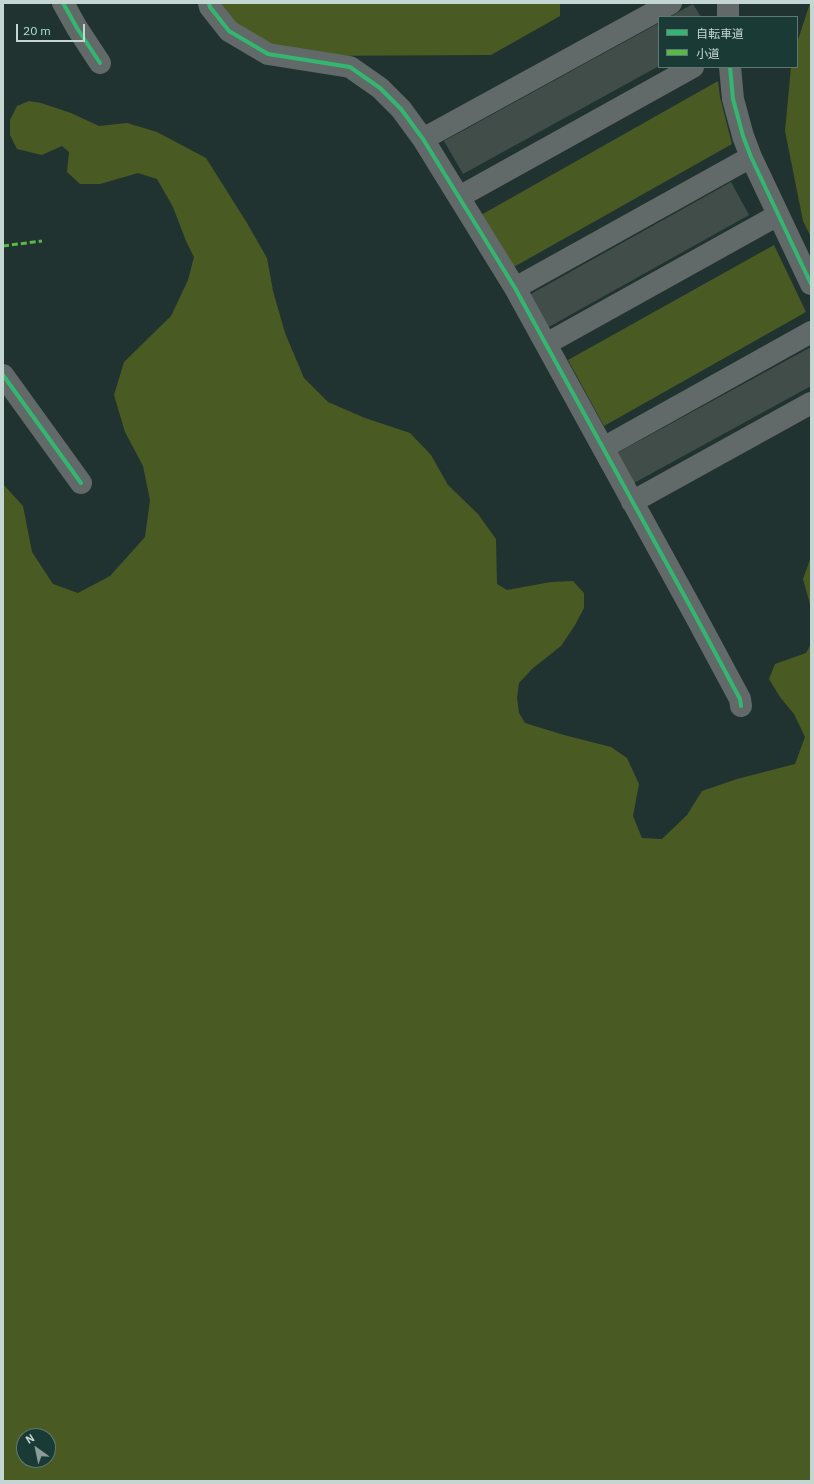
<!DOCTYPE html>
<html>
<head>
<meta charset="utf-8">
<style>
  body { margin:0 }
  #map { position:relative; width:814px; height:1484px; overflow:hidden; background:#213330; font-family:"IBM Plex Sans","Noto Sans JP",sans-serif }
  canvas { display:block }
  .frame { position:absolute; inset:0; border:4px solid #c4d6d2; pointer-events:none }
  .legend { position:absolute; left:658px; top:16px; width:140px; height:52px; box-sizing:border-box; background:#1a3a36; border:1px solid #5e7874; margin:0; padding:5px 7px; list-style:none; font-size:12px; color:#c4d6d2 }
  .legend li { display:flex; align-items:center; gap:8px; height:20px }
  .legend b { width:20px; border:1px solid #5e7874 }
  .north { position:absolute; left:16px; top:1428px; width:40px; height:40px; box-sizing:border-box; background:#1a3a36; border:1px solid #5e7874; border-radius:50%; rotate:327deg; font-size:11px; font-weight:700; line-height:16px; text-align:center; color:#c4d6d2 }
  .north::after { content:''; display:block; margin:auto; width:14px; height:18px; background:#8b9d99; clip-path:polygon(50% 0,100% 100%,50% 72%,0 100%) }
  .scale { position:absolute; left:16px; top:24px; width:69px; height:18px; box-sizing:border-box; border:2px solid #c4d6d2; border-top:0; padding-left:5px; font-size:12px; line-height:14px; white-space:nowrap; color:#c4d6d2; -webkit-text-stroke:3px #1a3a36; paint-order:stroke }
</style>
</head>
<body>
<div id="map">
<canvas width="814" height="1484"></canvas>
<div class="frame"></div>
<ul class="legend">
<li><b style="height:5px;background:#33b770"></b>自転車道</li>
<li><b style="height:5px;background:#58b947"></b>小道</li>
</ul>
<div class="north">N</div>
<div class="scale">20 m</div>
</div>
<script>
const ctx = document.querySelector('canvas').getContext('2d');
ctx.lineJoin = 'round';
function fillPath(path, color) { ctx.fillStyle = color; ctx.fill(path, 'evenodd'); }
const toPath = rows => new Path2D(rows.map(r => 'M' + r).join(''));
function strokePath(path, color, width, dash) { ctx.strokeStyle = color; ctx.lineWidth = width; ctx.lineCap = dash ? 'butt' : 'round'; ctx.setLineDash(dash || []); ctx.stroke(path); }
const green = toPath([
  [216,3,560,3,560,16,491,55,301,56,283,53,231,26],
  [810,3,811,3,811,237,803,221,785,131,791,67,797,67,797,43],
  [718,81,720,97,732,144,512,268,481,215],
  [29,101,41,103,71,113,99,126,127,123,157,132,206,158,247,223,267,258,273,291,285,333,304,378,328,402,365,418,410,433,431,455,448,485,478,514,496,539,497,584,507,590,551,582,573,581,584,593,584,608,575,625,561,646,532,669,519,683,517,698,519,713,525,723,564,735,611,747,627,758,639,784,633,816,642,838,662,839,687,815,702,791,737,779,795,764,805,737,794,714,780,697,769,679,775,664,806,653,811,644,811,1481,3,1481,3,484,23,506,32,552,53,584,78,593,110,576,145,537,150,500,143,466,125,432,114,395,124,362,171,316,188,280,194,257,186,241,173,207,157,179,138,173,100,184,80,184,67,172,69,152,62,146,42,155,17,149,10,135,10,120,17,106],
  [24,1436,48,1436,48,1460,24,1460],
  [774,245,806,312,604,426,568,360],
  [811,557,811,608,803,579]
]);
const building = toPath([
  [693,4,701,17,669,17],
  [659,23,659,66,463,174,444,141],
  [731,182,749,215,547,328,529,295],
  [811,347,811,386,634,483,617,453]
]);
const minor = toPath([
  [63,3,77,28,100,63],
  [209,3,210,7,229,31,268,54,350,67,380,88,401,109,423,139,515,288,696,617,740,699,741,706],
  [728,17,728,3],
  [730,67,733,99,743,136,751,157,811,284],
  [423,139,671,3],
  [459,197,693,67],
  [515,288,751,157],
  [546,344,778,215],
  [3,375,81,483],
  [603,448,811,332],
  [632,502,811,403]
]);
const quiet = toPath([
  [3,246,42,241]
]);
const cycleway = toPath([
  [63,3,77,28,100,63],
  [209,3,210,7,229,31,268,54,350,67,380,88,401,109,423,139,515,288,696,617,740,699,741,706],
  [730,67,733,99,743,136,751,157,811,284],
  [3,375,81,483]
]);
fillPath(green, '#495b22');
fillPath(building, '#404d48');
strokePath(minor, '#626969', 22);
strokePath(quiet, '#58b947', 3, [6, 3]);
strokePath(cycleway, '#33b770', 4);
</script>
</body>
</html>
